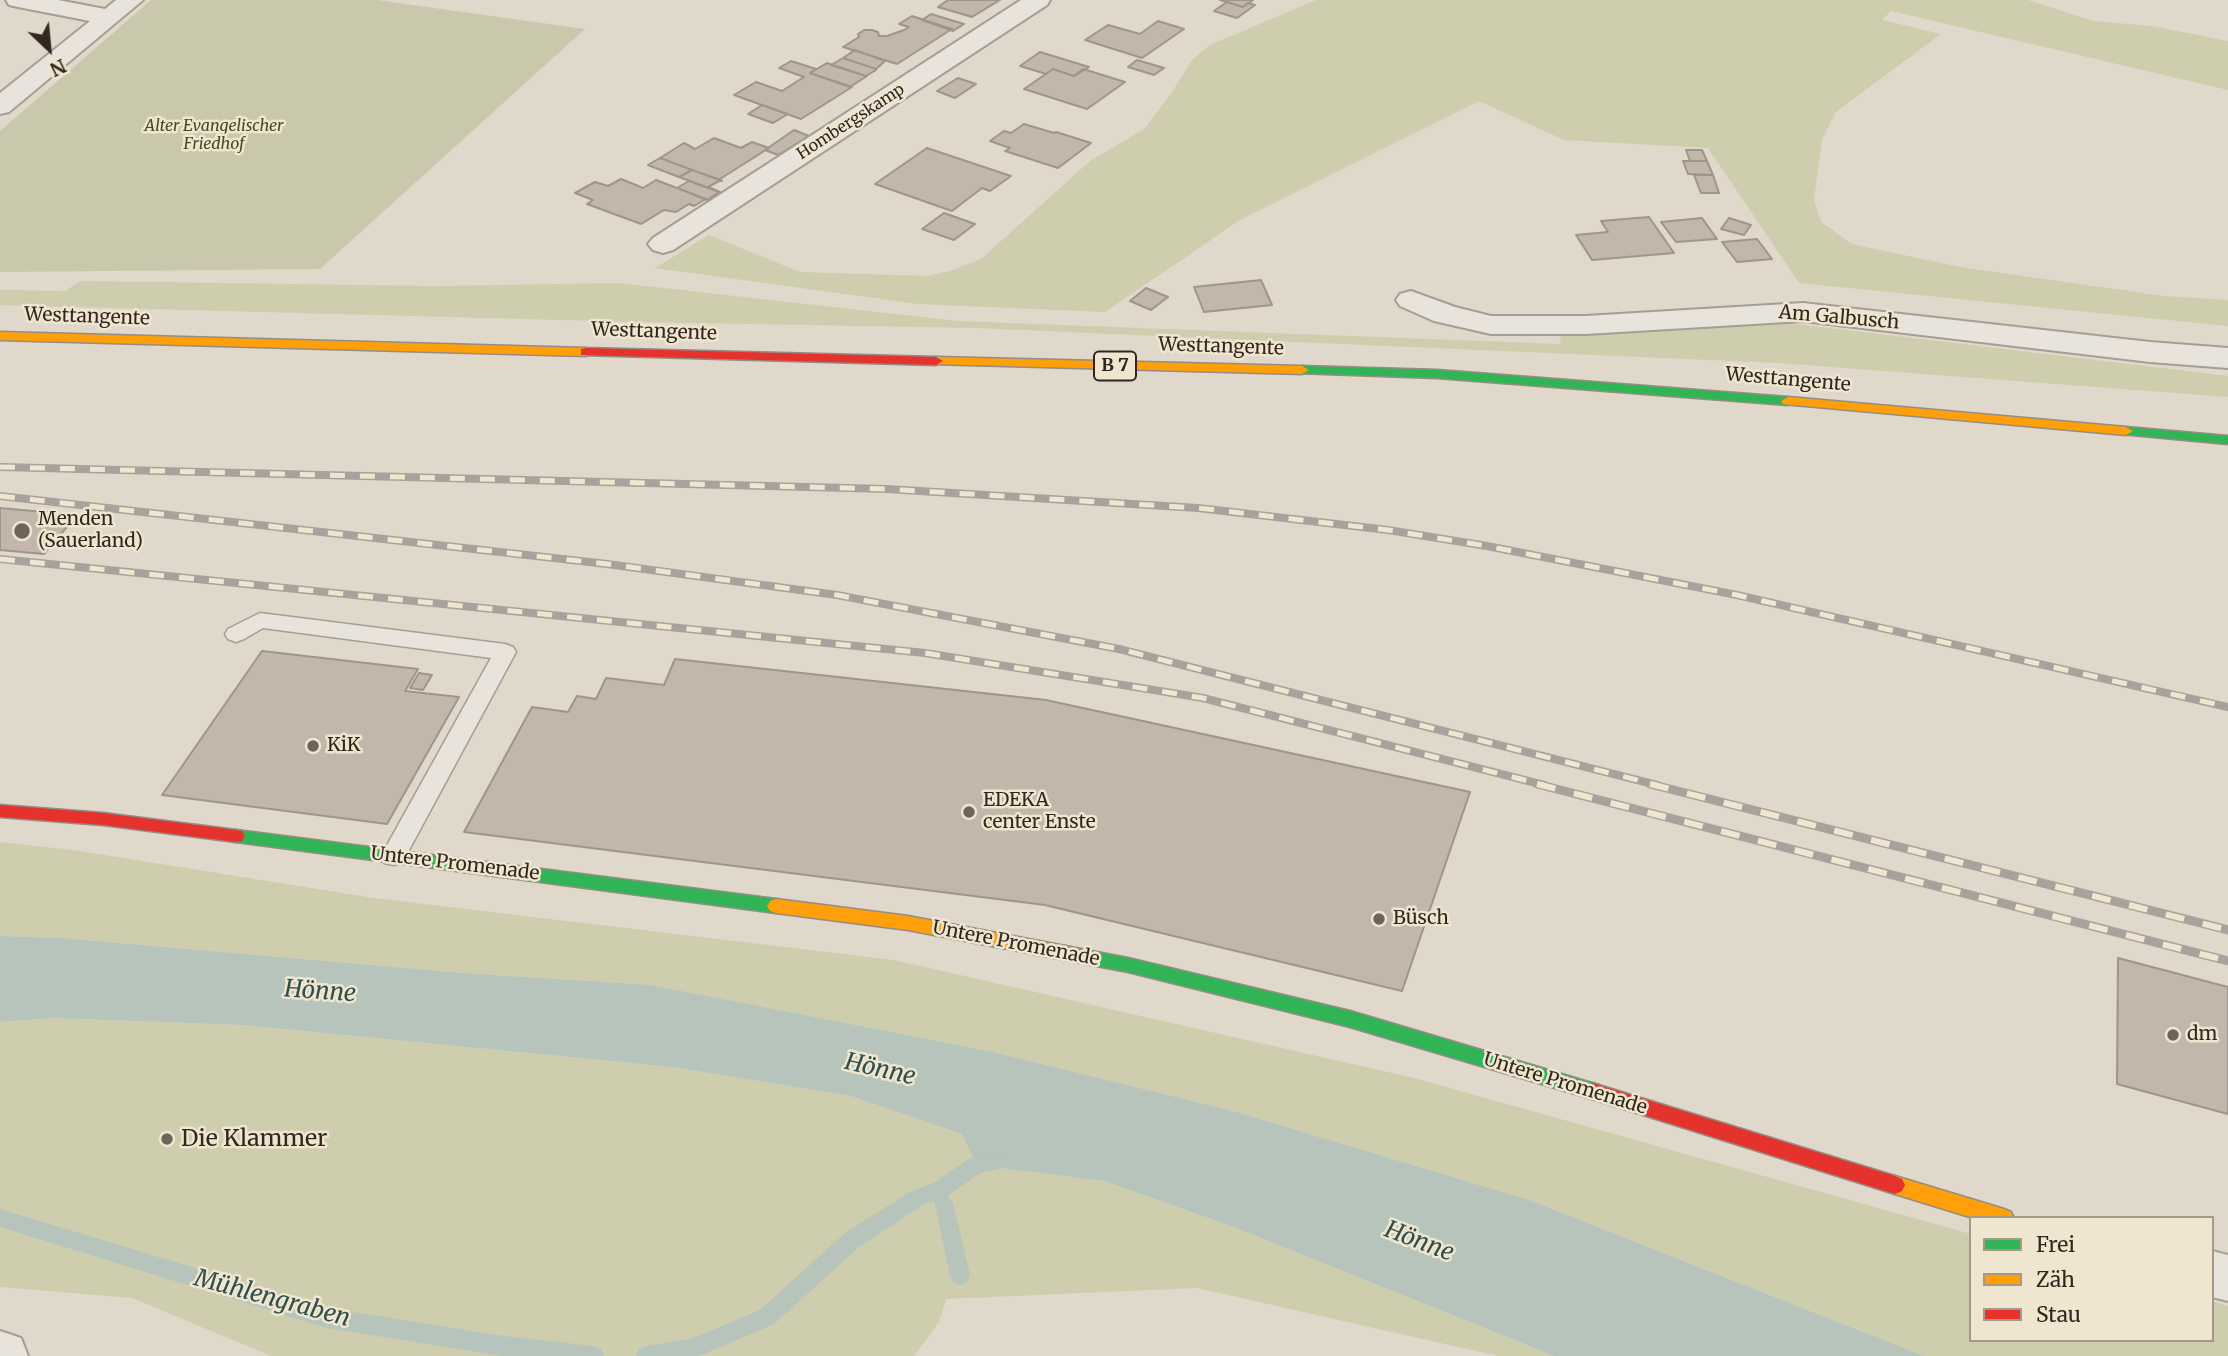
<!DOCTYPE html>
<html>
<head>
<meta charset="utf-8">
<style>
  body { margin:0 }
  #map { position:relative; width:2228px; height:1356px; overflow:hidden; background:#e0d8ca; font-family:Merriweather,serif }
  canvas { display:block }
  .legend { position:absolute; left:1969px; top:1216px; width:245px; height:126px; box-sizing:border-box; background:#f0e6d0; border:2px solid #a49a89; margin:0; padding:9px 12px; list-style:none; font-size:21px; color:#31271e }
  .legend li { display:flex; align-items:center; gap:14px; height:35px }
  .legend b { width:35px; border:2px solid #a49a89 }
  .north { position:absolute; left:14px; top:14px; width:70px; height:70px; -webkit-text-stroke:5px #f0e6d0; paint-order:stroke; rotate:154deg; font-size:19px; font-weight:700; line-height:28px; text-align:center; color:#31271e }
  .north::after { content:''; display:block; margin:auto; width:24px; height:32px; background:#31271e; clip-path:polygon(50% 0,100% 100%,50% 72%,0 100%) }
</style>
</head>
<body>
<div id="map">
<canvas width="2228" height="1356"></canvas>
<ul class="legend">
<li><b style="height:9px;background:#30b455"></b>Frei</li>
<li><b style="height:9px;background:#ff9f0a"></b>Zäh</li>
<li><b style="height:9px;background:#e5322d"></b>Stau</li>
</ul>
<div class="north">N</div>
</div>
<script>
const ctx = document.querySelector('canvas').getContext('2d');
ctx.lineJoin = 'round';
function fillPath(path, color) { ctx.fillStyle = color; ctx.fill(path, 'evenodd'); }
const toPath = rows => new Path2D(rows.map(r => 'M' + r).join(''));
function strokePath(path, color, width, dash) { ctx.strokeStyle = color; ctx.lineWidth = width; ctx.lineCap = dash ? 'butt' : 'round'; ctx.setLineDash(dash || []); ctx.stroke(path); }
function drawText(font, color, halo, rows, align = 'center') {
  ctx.font = font + ' Merriweather,serif'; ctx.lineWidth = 5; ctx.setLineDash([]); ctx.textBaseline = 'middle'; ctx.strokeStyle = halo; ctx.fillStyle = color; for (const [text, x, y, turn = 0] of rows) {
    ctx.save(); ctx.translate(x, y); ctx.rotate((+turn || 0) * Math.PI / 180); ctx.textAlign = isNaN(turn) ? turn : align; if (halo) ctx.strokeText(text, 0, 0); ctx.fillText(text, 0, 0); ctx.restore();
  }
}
const green = toPath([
  [1316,0,2028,0,2093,21,2152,26,2228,41,2228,90,1891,11,1882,20,1941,34,1836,112,1822,140,1814,200,1821,222,1852,244,1960,267,2164,296,2228,300,2228,326,1799,283,1708,148,1564,140,1479,101,1240,220,1105,312,918,304,655,268,709,235,800,272,927,276,950,271,981,259,1090,161,1144,129,1168,98,1193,59,1210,45],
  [80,281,435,286,619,283,958,321,1560,344,1561,334,1771,321,2228,376,2228,397,1778,363,976,328,637,322,0,305,0,290,65,291],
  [0,842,73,850,374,898,894,960,1414,1078,1971,1234,1971,1340,2212,1340,2212,1301,2228,1306,2228,1356,1924,1356,1529,1200,1233,1111,989,1051,651,985,463,973,62,938,0,936],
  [52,1018,242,1025,672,1067,851,1096,962,1134,976,1165,1104,1181,1234,1227,1554,1356,1498,1356,1197,1288,946,1299,939,1322,914,1356,271,1356,132,1298,0,1287,0,1022]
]);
const cemetery = toPath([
  [151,0,377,0,585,29,320,269,0,272,0,131]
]);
const water = toPath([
  [0,936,62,938,463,973,651,985,989,1051,1233,1111,1529,1200,1924,1356,1554,1356,1234,1227,1104,1181,976,1165,962,1134,851,1096,672,1067,242,1025,52,1018,0,1022]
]);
const stream = toPath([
  [996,1153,1003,1156,1006,1162,1003,1168,980,1173,947,1196,953,1203,970,1275,967,1282,960,1285,953,1282,950,1275,934,1201,924,1204,859,1247,774,1324,699,1356,636,1356,639,1349,647,1346,693,1338,760,1310,845,1233,910,1192,934,1183,969,1159,996,1153],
  [0,1209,327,1308,504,1336,593,1346,601,1349,604,1356,503,1356,327,1328,0,1227,0,1209]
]);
const building = toPath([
  [948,0,1000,0,972,17,938,7,948,0],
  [1220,0,1253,0,1243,7,1220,0],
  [1227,2,1243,7,1248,3,1255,5,1237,18,1214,11,1227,2],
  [931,14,964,24,953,31,922,20,931,14],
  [912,16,952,29,897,64,843,47,859,37,858,34,864,30,872,30,878,32,879,36,887,36,904,30,909,27,899,24,912,16],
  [1158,21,1184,29,1142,58,1085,40,1108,25,1140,34,1158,21],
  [855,50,885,61,876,69,843,58,855,50],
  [1040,52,1089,67,1074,76,1053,69,1046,74,1020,66,1040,52],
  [843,58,876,69,876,70,866,76,831,65,843,58],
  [1137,60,1164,68,1154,75,1128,67,1137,60],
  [791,61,816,69,810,73,852,87,801,119,734,95,756,82,782,91,804,77,779,68,791,61],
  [827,63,866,76,867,76,850,87,810,73,827,63],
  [1053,69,1074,76,1083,69,1125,82,1087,109,1024,89,1053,69],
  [958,78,976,84,955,98,937,91,958,78],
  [762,105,788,114,773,123,748,114,762,105],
  [1024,124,1054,133,1056,132,1091,143,1058,168,1005,151,1010,148,990,141,1004,131,1011,133,1024,124],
  [794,130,809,136,778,155,765,150,794,130],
  [714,138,741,148,752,142,769,148,720,179,722,181,660,158,684,143,695,149,714,138],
  [927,148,1011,176,990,191,982,188,952,211,875,184,927,148],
  [1686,150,1702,150,1707,161,1690,161,1686,150],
  [660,158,692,170,679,177,648,165,660,158],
  [1683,161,1707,161,1713,175,1688,174,1683,161],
  [692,170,721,180,708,187,720,192,679,177,692,170],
  [1694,175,1713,175,1719,193,1701,193,1694,175],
  [621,179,643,188,656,180,706,199,694,206,689,204,676,212,664,210,641,224,587,204,593,200,575,193,595,182,608,186,621,179],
  [689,181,719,192,707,200,677,188,689,181],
  [944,213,975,224,954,240,922,229,944,213],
  [1649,217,1674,253,1592,260,1576,235,1608,232,1601,221,1649,217],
  [1702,218,1717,239,1676,242,1661,222,1702,218],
  [1729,218,1751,225,1744,235,1721,229,1729,218],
  [1757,239,1772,259,1737,262,1722,242,1757,239],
  [1261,280,1272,305,1204,312,1194,287,1261,280],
  [1146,288,1168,297,1151,310,1130,301,1146,288],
  [0,508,77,515,44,554,0,550,0,508],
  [262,651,418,669,405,691,459,697,387,824,162,795,262,651],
  [675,659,1046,700,1470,792,1402,991,1045,905,464,832,532,707,568,712,577,696,596,699,606,678,664,685,675,659],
  [419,673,432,675,423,690,410,688,419,673],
  [2118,958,2228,987,2228,1114,2117,1084,2118,958]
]);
const lane = toPath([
  [260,613,505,644,513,647,516,652,402,863,393,865,384,863,381,856,491,658,263,628,244,639,236,642,228,639,225,634,228,629,260,613]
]);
const street = toPath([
  [6,0,58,0,105,9,116,0,143,0,9,112,0,114,0,93,90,21,18,7,9,5,6,0],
  [1021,0,1050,0,1047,5,673,250,663,253,653,250,648,244,653,238,1021,0],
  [1411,291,1455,307,1491,316,1586,316,1803,303,2150,342,2228,348,2228,368,2150,362,1803,321,1586,334,1491,334,1434,321,1400,306,1396,300,1400,294,1411,291],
  [2212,1251,2228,1255,2228,1301,2212,1297,2212,1251],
  [0,1331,21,1338,28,1356,0,1356,0,1331]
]);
const fast = toPath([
  [1302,366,1437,370,1788,397,1795,401,1788,405,1437,378,1297,373,1295,370,1302,366],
  [2126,427,2228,436,2228,444,2121,434,2119,431,2126,427],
  [236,830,776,899,782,901,785,906,782,911,776,913,236,842,230,841,227,836,230,831,236,830],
  [1065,946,1128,958,1350,1011,1592,1083,1599,1085,1602,1091,1599,1097,1592,1099,1350,1027,1128,972,1065,960,1059,958,1056,953,1059,948,1065,946]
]);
const slow = toPath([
  [0,332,586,348,592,352,586,356,0,340,0,332],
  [936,357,1302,366,1309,370,1302,374,931,364,929,361,936,357],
  [1788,397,2126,427,2133,431,2126,435,1783,404,1781,401,1788,397],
  [776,899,908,916,1065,946,1071,948,1074,953,1071,958,1065,960,908,930,776,913,770,911,767,906,770,901,776,899],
  [1895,1176,2004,1209,2011,1212,2014,1218,1973,1218,1895,1194,1888,1191,1885,1185,1888,1179,1895,1176]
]);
const jam = toPath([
  [586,348,936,357,943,361,936,365,581,355,581,349,586,348],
  [0,805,103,813,236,830,242,831,245,836,242,841,236,842,103,825,0,817,0,805],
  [1592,1083,1895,1176,1902,1179,1905,1185,1902,1191,1895,1194,1592,1099,1585,1097,1582,1091,1585,1085,1592,1083]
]);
const railFar1 = toPath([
  [0,467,887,489,1198,508,1388,530,1487,546,1737,595,2228,707],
  [0,496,607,564,837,595,1119,649,1657,785],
  [0,559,925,653,1203,698,1544,785]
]);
const rail = toPath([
  [1537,784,2228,961],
  [1650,784,2228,930]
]);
const markers = [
  [22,531,9,"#6e655a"],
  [313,746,7,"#6e655a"],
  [969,812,7,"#6e655a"],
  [1379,919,7,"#6e655a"],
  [2173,1035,7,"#6e655a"],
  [167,1139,7,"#6e655a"]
];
const farStreetnames = [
  ["Hombergskamp",851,122,-33]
];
const farParknames = [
  ["Alter Evangelischer",214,126],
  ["Friedhof",214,144]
];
const shields = [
  [1115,366,42]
];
const shieldNames = [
  ["B 7",1115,366]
];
const streetNames = [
  ["Westtangente",87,317,2],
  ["Am Galbusch",1839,318,5],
  ["Westtangente",654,332,2],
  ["Westtangente",1221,347,2],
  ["Westtangente",1788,380,5],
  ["Untere Promenade",455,864,7],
  ["Untere Promenade",1016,944,11],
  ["Untere Promenade",1565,1084,17]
];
const poiNames = [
  ["Menden",38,520],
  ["(Sauerland)",38,542],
  ["KiK",327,746],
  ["EDEKA",983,801],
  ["center Enste",983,823],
  ["Büsch",1393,919],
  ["dm",2187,1035]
];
const nearPoinames = [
  ["Die Klammer",181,1139]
];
const nearWaternames = [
  ["Hönne",320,992,4],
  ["Hönne",880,1070,13],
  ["Hönne",1419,1242,21],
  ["Mühlengraben",272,1299,15]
];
fillPath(green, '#cecdae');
fillPath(cemetery, '#c9c8ad');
fillPath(water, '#b6c4bb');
fillPath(stream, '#b6c4bb');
fillPath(building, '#c3b7ac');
strokePath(building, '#9f958a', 2);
strokePath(lane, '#a59e94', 3);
strokePath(street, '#a59e94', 4);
strokePath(fast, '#948d84', 3);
strokePath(slow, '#948d84', 3);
strokePath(jam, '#948d84', 3);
fillPath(lane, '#e8e4db');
fillPath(street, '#e8e4db');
fillPath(fast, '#30b455');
fillPath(slow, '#ff9f0a');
fillPath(jam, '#e5322d');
strokePath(railFar1, '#a7a29c', 8);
strokePath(rail, '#a7a29c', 9);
strokePath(railFar1, '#f0e6d0', 5, [15]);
strokePath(rail, '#f0e6d0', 6, [19]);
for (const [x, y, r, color] of markers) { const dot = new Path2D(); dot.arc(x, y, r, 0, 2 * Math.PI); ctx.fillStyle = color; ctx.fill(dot); strokePath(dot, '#f0e6d0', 2.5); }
drawText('16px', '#31271e', '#f0e6d0', farStreetnames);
drawText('italic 16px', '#434b27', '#f0e6d0', farParknames);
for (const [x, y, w] of shields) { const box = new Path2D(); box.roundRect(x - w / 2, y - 14.5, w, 29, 5); ctx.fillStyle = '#f0e6d0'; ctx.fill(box); strokePath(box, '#31271e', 2); }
drawText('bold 18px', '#31271e', null, shieldNames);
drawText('19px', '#31271e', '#f0e6d0', streetNames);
drawText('19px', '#31271e', '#f0e6d0', poiNames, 'left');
drawText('23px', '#31271e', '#f0e6d0', nearPoinames, 'left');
drawText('italic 24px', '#2f4f4c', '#f0e6d0', nearWaternames);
</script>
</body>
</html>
